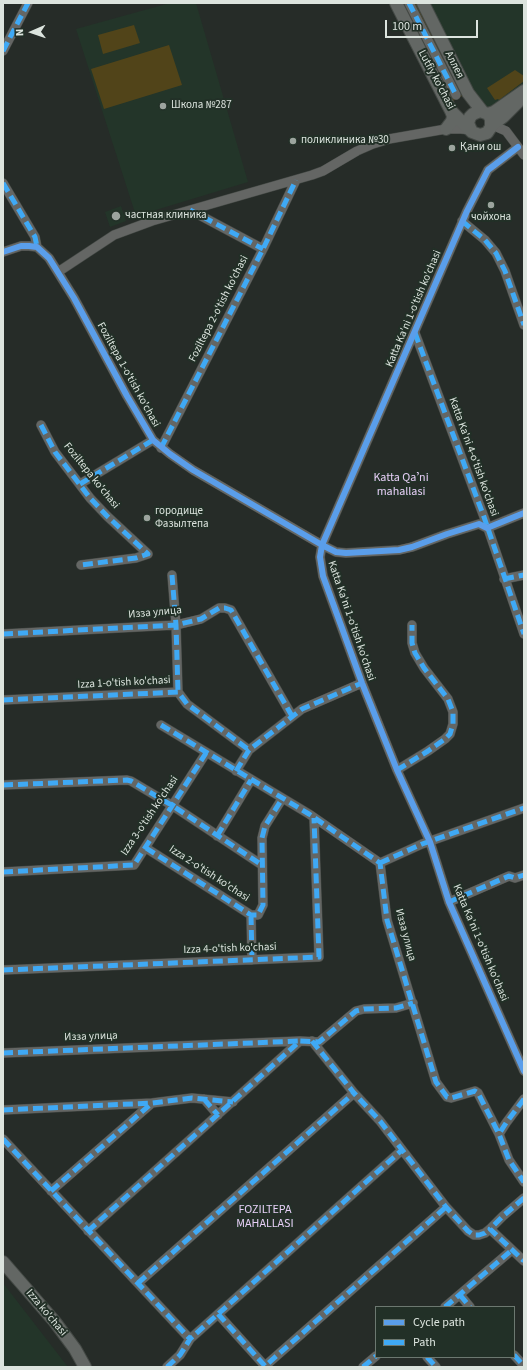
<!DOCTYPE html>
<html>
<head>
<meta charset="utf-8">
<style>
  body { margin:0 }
  #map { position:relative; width:527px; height:1370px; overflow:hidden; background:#262c28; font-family:"Source Sans 3",sans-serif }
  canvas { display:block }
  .frame { position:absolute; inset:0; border:4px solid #dce4de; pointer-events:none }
  .legend { position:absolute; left:375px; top:1306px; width:140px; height:52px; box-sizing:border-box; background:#223027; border:1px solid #6c7870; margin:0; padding:5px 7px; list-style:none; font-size:12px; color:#dce4de }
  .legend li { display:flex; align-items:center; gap:8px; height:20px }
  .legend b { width:20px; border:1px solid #6c7870 }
  .north { position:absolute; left:12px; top:12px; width:40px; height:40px; -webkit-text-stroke:3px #223027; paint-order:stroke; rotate:268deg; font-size:11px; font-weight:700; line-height:16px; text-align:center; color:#dce4de }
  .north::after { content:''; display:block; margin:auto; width:14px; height:18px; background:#dce4de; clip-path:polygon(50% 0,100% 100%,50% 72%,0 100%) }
  .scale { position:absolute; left:385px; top:20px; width:93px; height:18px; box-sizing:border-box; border:2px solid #dce4de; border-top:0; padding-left:5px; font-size:12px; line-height:14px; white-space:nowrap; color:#dce4de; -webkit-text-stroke:3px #223027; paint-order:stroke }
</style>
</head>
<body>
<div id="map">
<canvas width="527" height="1370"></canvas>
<div class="frame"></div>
<ul class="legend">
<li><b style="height:5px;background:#5a9eea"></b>Cycle path</li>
<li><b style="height:5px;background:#3fa9f5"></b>Path</li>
</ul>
<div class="north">N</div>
<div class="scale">100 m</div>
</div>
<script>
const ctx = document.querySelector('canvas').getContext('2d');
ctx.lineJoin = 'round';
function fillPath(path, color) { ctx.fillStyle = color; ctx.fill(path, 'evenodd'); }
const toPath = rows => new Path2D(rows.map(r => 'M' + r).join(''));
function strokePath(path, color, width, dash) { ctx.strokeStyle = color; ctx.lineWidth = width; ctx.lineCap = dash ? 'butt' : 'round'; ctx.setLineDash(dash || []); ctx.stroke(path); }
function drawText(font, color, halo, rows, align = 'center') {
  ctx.font = font + ' "Source Sans 3",sans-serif'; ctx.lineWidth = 4; ctx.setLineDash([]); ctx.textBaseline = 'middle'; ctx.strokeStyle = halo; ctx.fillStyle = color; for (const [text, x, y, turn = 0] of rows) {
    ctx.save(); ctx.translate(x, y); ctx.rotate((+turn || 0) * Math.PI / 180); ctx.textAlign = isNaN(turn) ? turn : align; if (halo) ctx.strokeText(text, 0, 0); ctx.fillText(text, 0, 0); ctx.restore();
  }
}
const built = toPath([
  [170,3,196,3,248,182,136,216,76,29],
  [423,3,524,3,524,91,484,112],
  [121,206,126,221,110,227,105,212],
  [3,1283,68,1367,3,1367]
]);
const green = toPath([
  [402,3,416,3,462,96,451,102],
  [134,25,140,43,103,54,98,35],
  [169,45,182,85,104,109,91,69],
  [515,70,524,76,524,81,499,100,498,99,495,100,487,88]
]);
const minor = toPath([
  [409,3,456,95],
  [3,51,28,3],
  [492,125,506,131,524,155],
  [518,147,488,170,467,211,322,545,320,557,323,576,362,683,397,770,430,842,449,902,524,1071],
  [3,183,35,237,37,247],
  [190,210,263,249],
  [462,221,485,240,496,253,505,271,524,325],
  [3,252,21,246,29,246,37,247,49,258,74,298,127,396,153,440,170,454,193,470,322,545,336,552,346,553,399,550,412,547,447,534,479,524,487,528,524,513],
  [58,272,114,235,152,221,312,175,323,171,357,151,373,144,389,139,446,129,461,129,471,130],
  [415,333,484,517,524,634],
  [41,425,55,452,90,498,107,516,148,554,136,558,81,565],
  [161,448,263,249,296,180],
  [80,484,153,440],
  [172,575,176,625,178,692],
  [504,579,524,575],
  [3,634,176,625,201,619,219,608,225,608,231,610,292,716],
  [3,700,178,692,187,704,249,750],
  [161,725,309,814,380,863,387,920,436,1082,447,1097,451,1098,475,1091,478,1093,499,1134],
  [397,770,428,751,445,739,450,734,453,724,453,712,448,699,424,668,415,653,412,643,412,625],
  [236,771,249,750,302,709,362,683],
  [3,785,127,780,131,781,173,806,262,865],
  [217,836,251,780],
  [146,848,251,915,258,915,263,905,262,838,265,826,282,799],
  [380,863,422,844,524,808],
  [3,872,134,865,206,753],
  [449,902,509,876,515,878,524,875],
  [251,915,252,960],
  [3,970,319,957,314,818],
  [312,1041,354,1093,380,1121,446,1207,468,1231,474,1235,479,1235,485,1233,490,1229],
  [3,1053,300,1041],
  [204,1099,218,1115],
  [524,1099,506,1123,499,1134,509,1160,524,1182],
  [3,1110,152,1103,192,1098,233,1102],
  [3,1139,190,1339],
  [51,1191,152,1103],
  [524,1198,503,1216,490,1229,524,1261],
  [88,1231,300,1041,319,1042,356,1011,364,1009,396,1008,413,1003],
  [138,1283,354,1093],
  [460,1295,470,1307],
  [445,1307,512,1250],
  [218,1314,265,1366,446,1207],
  [514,1355,524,1366],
  [427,1357,436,1367],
  [167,1367,180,1355,190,1339,402,1150],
  [363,1367,376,1356]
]);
const major = toPath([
  [396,3,451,111,472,132,480,135,487,133,491,127,491,119,488,114],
  [423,3,468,93,482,111],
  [492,125,503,117,518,102],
  [446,129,452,121,453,116,451,111],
  [471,130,468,123,470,117,473,114,480,111,488,114,494,112,524,91],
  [3,1262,55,1322,75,1349,85,1367]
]);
const quiet = toPath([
  [409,3,456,95],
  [3,51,28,3],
  [3,183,35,237,37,247],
  [190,210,263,249],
  [462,221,485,240,496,253,505,271,524,325],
  [415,333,484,517,524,634],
  [41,425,55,452,90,498,107,516,148,554,136,558,81,565],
  [161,448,263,249,296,180],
  [80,484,153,440],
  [172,575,176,625,178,692],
  [504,579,524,575],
  [3,634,176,625,201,619,219,608,225,608,231,610,292,716],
  [3,700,178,692,187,704,249,750],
  [161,725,309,814,380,863,387,920,436,1082,447,1097,451,1098,475,1091,478,1093,499,1134],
  [397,770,428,751,445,739,450,734,453,724,453,712,448,699,424,668,415,653,412,643,412,625],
  [236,771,249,750,302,709,362,683],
  [3,785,127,780,131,781,173,806,262,865],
  [217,836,251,780],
  [146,848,251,915,258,915,263,905,262,838,265,826,282,799],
  [380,863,422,844,524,808],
  [3,872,134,865,206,753],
  [449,902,509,876,515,878,524,875],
  [251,915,252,960],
  [3,970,319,957,314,818],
  [312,1041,354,1093,380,1121,446,1207,468,1231,474,1235,479,1235,485,1233,490,1229],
  [3,1053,300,1041],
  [204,1099,218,1115],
  [524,1099,506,1123,499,1134,509,1160,524,1182],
  [3,1110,152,1103,192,1098,233,1102],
  [3,1139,190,1339],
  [51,1191,152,1103],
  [524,1198,503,1216,490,1229,524,1261],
  [88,1231,300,1041,319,1042,356,1011,364,1009,396,1008,413,1003],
  [138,1283,354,1093],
  [460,1295,470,1307],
  [445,1307,512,1250],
  [218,1314,265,1366,446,1207],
  [514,1355,524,1366],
  [427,1357,436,1367],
  [167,1367,180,1355,190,1339,402,1150],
  [363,1367,376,1356]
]);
const cycleway = toPath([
  [518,147,488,170,467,211,322,545,320,557,323,576,362,683,397,770,430,842,449,902,524,1071],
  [3,252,21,246,29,246,37,247,49,258,74,298,127,396,153,440,170,454,193,470,322,545,336,552,346,553,399,550,412,547,447,534,479,524,487,528,524,513]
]);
const markers = [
  [163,106,4,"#9ca49e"],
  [293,141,4,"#9ca49e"],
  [452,148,4,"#9ca49e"],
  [491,205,4,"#9ca49e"],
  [116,216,5,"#9ca49e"],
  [147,518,4,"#9ca49e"]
];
const streetNames = [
  ["Аллея",454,65,63],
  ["Lutfiy ko'chasi",436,80,62],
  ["Foziltepa 2-o'tish ko'chasi",219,309,-63],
  ["Katta Ka'ni 1-o'tish ko'chasi",414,309,-67],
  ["Foziltepa 1-o'tish ko'chasi",128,375,61],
  ["Katta Ka'ni 4-o'tish ko'chasi",473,457,70],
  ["Foziltepa ko'chasi",91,476,51],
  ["Изза улица",155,613,-5],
  ["Katta Ka'ni 1-o'tish ko'chasi",351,621,71],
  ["Izza 1-o'tish ko'chasi",124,683,-3],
  ["Izza 3-o'tish ko'chasi",150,816,-56],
  ["Izza 2-o'tish ko'chasi",209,874,33],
  ["Изза улица",405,935,75],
  ["Katta Ka'ni 1-o'tish ko'chasi",480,943,67],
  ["Izza 4-o'tish ko'chasi",230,949,-2],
  ["Изза улица",91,1037,-2],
  ["Izza ko'chasi",46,1313,50]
];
const poiNames = [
  ["Школа №287",171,106],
  ["поликлиника №30",301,141],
  ["Қани ош",460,148],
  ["частная клиника",125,216],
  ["чойхона",491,218,"center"],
  ["городище",155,512],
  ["Фазылтепа",155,525]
];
const neighbourhoodNames = [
  ["Katta Qaʼni",401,478],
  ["mahallasi",401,492],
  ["FOZILTEPA",265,1210],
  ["MAHALLASI",265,1224]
];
fillPath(built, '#233529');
fillPath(green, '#514419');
strokePath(minor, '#444945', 10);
strokePath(major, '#444945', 14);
strokePath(minor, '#646664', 9);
strokePath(major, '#636764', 12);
strokePath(quiet, '#3fa9f5', 5, [10, 5]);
strokePath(cycleway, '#5a9eea', 6);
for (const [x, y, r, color] of markers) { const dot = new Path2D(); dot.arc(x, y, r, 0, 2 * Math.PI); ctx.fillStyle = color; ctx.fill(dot); strokePath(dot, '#223027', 1.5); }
drawText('11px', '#dce4de', '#223027', streetNames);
drawText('11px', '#dce4de', '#223027', poiNames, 'left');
drawText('12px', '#e7cff7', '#223027', neighbourhoodNames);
</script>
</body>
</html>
